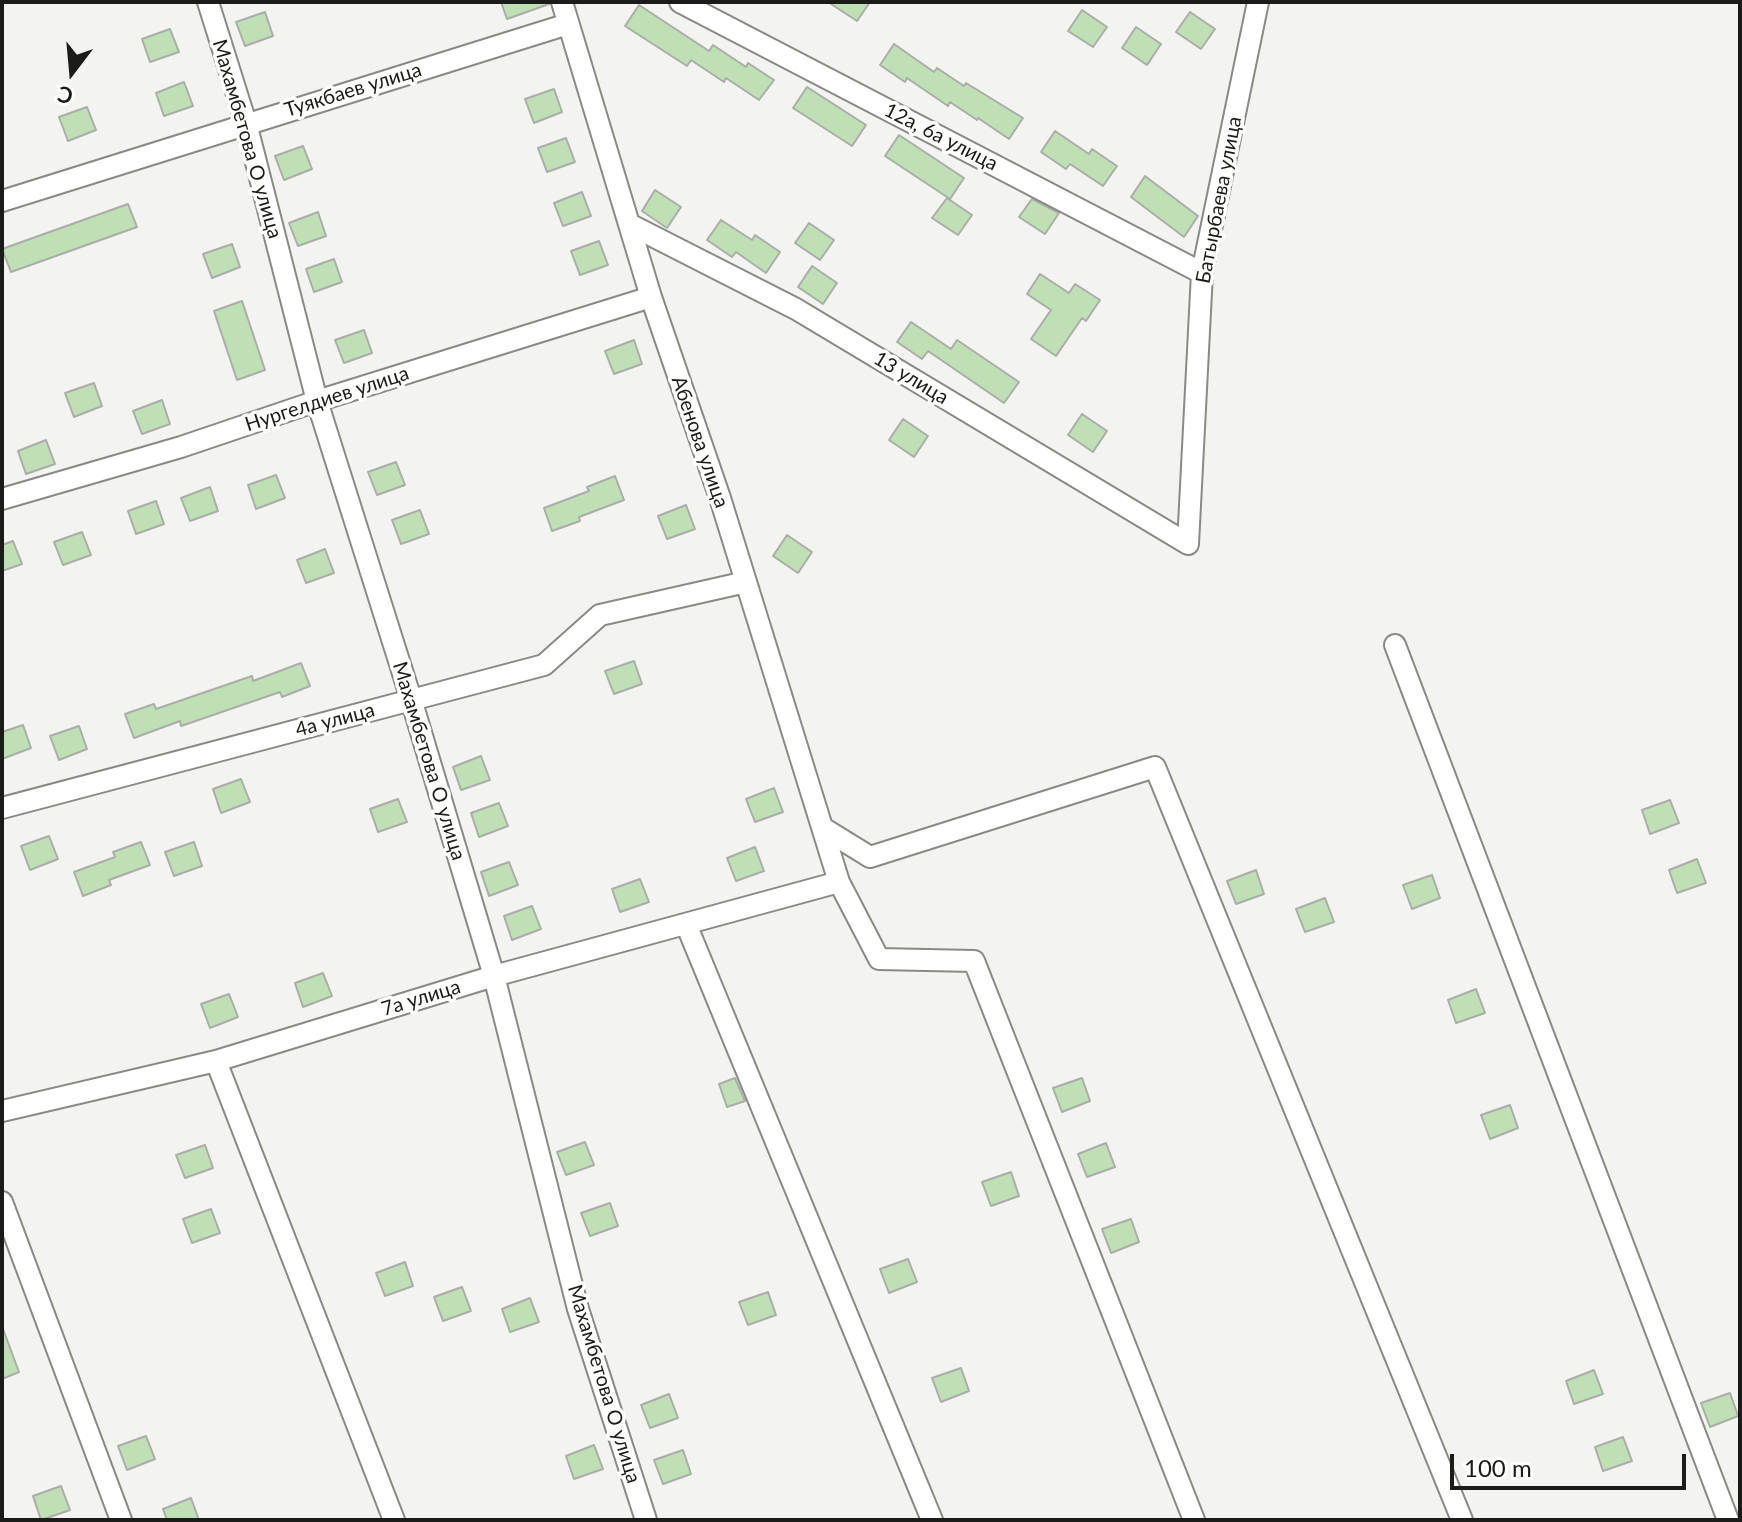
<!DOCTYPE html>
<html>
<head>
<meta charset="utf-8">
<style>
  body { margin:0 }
  #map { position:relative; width:1742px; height:1522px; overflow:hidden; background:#f3f3ef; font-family:Lato,sans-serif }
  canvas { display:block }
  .frame { position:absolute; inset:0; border:4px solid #1b1b1a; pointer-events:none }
  .north { position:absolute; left:32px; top:32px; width:80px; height:80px; -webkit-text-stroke:6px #fffffe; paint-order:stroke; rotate:196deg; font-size:22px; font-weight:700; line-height:32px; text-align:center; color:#1b1b1a }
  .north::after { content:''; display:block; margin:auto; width:28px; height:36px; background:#1b1b1a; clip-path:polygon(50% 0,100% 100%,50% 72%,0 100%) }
  .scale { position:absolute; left:1450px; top:1454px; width:236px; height:36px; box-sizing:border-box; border:4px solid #1b1b1a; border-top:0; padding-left:10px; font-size:24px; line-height:28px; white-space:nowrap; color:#1b1b1a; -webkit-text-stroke:6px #fffffe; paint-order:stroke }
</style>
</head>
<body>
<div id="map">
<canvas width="1742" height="1522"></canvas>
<div class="frame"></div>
<div class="north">С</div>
<div class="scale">100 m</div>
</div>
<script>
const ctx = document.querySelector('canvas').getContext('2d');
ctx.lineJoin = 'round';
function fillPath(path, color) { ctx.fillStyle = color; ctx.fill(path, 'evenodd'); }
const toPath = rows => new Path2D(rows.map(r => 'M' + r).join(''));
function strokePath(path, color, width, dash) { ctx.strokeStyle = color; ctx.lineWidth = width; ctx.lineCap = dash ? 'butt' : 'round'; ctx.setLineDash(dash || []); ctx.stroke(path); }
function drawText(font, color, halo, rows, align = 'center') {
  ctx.font = font + ' Lato,sans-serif'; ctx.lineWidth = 7; ctx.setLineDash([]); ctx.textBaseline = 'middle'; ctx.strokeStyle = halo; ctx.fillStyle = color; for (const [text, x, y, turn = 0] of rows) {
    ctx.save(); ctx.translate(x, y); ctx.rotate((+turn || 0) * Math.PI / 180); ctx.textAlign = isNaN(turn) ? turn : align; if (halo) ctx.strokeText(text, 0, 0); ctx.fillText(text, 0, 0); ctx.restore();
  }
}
const building = toPath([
  [501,2,549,2,549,4,507,19,501,2],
  [828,2,870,2,857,21,828,2],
  [639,5,709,51,713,45,746,67,748,63,774,80,759,100,726,78,724,82,691,60,687,66,625,26,639,5],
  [1082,10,1107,27,1093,47,1068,31,1082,10],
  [265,12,273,36,245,46,236,22,265,12],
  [1190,12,1215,29,1201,49,1176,32,1190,12],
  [1136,27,1161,44,1147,65,1122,48,1136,27],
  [170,29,179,52,150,62,142,39,170,29],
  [894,44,934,72,937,68,964,86,966,83,1023,118,1009,139,978,118,977,120,950,102,948,106,907,78,905,82,880,65,894,44],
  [184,82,193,106,164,116,156,93,184,82],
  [807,87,866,125,852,146,793,108,807,87],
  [554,89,562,112,534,123,525,99,554,89],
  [87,107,96,130,68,141,59,117,87,107],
  [1055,131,1089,154,1092,149,1117,166,1103,186,1070,164,1066,169,1041,152,1055,131],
  [899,135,964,178,950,199,885,156,899,135],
  [566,138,575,162,547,172,538,148,566,138],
  [303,146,312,169,284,180,275,156,303,146],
  [1145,176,1198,216,1184,237,1131,197,1145,176],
  [655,190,681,207,667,228,642,211,655,190],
  [582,192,591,216,563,226,554,203,582,192],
  [947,198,972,215,958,235,932,218,947,198],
  [1032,199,1059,213,1045,234,1019,217,1032,199],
  [128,204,137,227,11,272,2,249,128,204],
  [318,212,326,236,298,246,289,223,318,212],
  [721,220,752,240,755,235,780,252,766,273,736,252,732,257,707,240,721,220],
  [809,223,834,240,820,260,795,243,809,223],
  [599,241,608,265,580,275,571,251,599,241],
  [232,244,240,267,212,278,203,254,232,244],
  [334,259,342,282,314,292,306,269,334,259],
  [812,266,837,283,823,304,798,287,812,266],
  [1040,274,1069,293,1075,284,1100,300,1086,321,1082,318,1056,356,1031,339,1051,310,1027,294,1040,274],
  [242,301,265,370,237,380,214,311,242,301],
  [911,322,951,349,957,340,1019,382,1004,403,928,351,922,359,897,342,911,322],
  [364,330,372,353,344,363,335,340,364,330],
  [634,340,642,364,614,374,605,351,634,340],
  [94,383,102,406,74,417,65,393,94,383],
  [162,400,170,424,142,434,133,411,162,400],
  [1082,414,1107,431,1093,452,1068,435,1082,414],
  [903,419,928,436,914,457,889,440,903,419],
  [46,440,55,464,26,474,18,451,46,440],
  [396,462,405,485,377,495,368,472,396,462],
  [276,475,285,498,256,509,248,485,276,475],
  [615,476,624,500,579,517,580,521,552,531,544,508,589,491,587,487,615,476],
  [210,487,218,511,190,521,181,498,210,487],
  [156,501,164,524,136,534,128,511,156,501],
  [686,505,695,529,667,539,658,516,686,505],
  [420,510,429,534,401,544,392,520,420,510],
  [82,532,91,555,63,565,54,542,82,532],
  [787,535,812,552,798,573,773,556,787,535],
  [13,541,22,564,2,571,2,545,13,541],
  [325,549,334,573,306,583,297,560,325,549],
  [634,661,642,684,614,694,605,671,634,661],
  [301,663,310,686,282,697,280,692,181,726,180,721,134,738,125,714,154,704,156,709,252,676,253,681,301,663],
  [23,725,31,748,2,759,2,732,23,725],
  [79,726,87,749,59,760,50,736,79,726],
  [481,756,490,780,461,790,453,767,481,756],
  [241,779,250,802,221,813,213,789,241,779],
  [774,788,783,812,755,822,746,799,774,788],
  [398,799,407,822,378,832,370,809,398,799],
  [1670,800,1679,823,1650,834,1642,810,1670,800],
  [499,803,508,826,479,837,471,813,499,803],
  [49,836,58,859,30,870,21,846,49,836],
  [141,842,150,865,109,880,111,885,83,896,74,872,115,857,113,852,141,842],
  [194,842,202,866,174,876,165,852,194,842],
  [755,847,764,871,736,881,727,858,755,847],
  [1697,859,1706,883,1677,893,1669,870,1697,859],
  [509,862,518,885,489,896,481,872,509,862],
  [1256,870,1264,894,1236,904,1227,881,1256,870],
  [1432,875,1440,898,1412,909,1403,885,1432,875],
  [640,879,649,902,620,912,612,889,640,879],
  [1325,898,1334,922,1305,932,1296,909,1325,898],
  [532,906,541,929,512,940,504,916,532,906],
  [323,973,332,996,303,1007,295,983,323,973],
  [1476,989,1485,1013,1456,1023,1448,1000,1476,989],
  [229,994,238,1017,210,1028,201,1004,229,994],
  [735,1078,745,1101,727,1107,719,1084,735,1078],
  [1082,1078,1090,1101,1062,1112,1053,1088,1082,1078],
  [1510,1105,1518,1128,1490,1139,1481,1115,1510,1105],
  [585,1142,594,1165,566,1175,557,1152,585,1142],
  [1106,1143,1115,1167,1087,1177,1078,1154,1106,1143],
  [205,1145,213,1168,185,1178,176,1155,205,1145],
  [1011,1172,1019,1196,991,1206,982,1182,1011,1172],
  [610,1203,618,1226,590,1236,581,1213,610,1203],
  [211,1209,220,1233,192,1243,183,1219,211,1209],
  [1131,1219,1139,1242,1111,1253,1102,1229,1131,1219],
  [908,1259,917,1282,889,1293,880,1269,908,1259],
  [405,1262,413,1286,385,1296,376,1273,405,1262],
  [462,1287,471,1311,443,1321,434,1297,462,1287],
  [768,1292,776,1315,748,1325,739,1302,768,1292],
  [530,1298,539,1322,510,1332,502,1309,530,1298],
  [3,1329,19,1372,2,1379,2,1330,3,1329],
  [961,1368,969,1391,941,1402,932,1378,961,1368],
  [1594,1370,1603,1394,1574,1404,1566,1381,1594,1370],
  [1730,1393,1738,1416,1710,1427,1701,1403,1730,1393],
  [669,1394,678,1418,650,1428,641,1405,669,1394],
  [146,1436,155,1459,127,1470,118,1446,146,1436],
  [1623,1437,1632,1461,1603,1471,1595,1447,1623,1437],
  [594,1445,603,1469,574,1479,566,1456,594,1445],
  [683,1450,691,1474,663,1484,654,1460,683,1450],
  [61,1486,70,1510,41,1520,33,1496,61,1486],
  [191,1498,199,1520,167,1520,163,1509,191,1498]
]);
const minor = toPath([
  [208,2,246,123,317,401,411,699,494,976,578,1309,646,1520],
  [562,2,651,297,720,498,839,882,879,959,974,961,1194,1520],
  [680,2,1202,273],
  [2,201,568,24],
  [629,224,796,309,1188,544,1202,273,1258,2],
  [2,499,181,447,317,401,651,297],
  [1395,645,1728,1520],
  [2,808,544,665,600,615,746,582],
  [823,828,870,857,1155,767,1462,1520],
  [686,924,932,1520],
  [216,1061,394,1520],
  [2,1111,216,1061,494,976,839,882],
  [2,1202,121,1520]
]);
const streetNames = [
  ["Туякбаев улица",353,90,-17],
  ["12а, 6а улица",941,137,27],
  ["Махамбетова О улица",247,139,74],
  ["Батырбаева улица",1219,200,-79],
  ["13 улица",911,378,31],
  ["Нургелдиев улица",327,399,-18],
  ["Абенова улица",700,442,71],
  ["4а улица",335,720,-15],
  ["Махамбетова О улица",429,761,73],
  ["7а улица",421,998,-17],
  ["Махамбетова О улица",604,1384,73]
];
fillPath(building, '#bfe0b4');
strokePath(building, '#aaada9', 2);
strokePath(minor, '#898986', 24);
strokePath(minor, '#fff', 20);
drawText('20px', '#1b1b1a', '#fffffe', streetNames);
</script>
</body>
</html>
